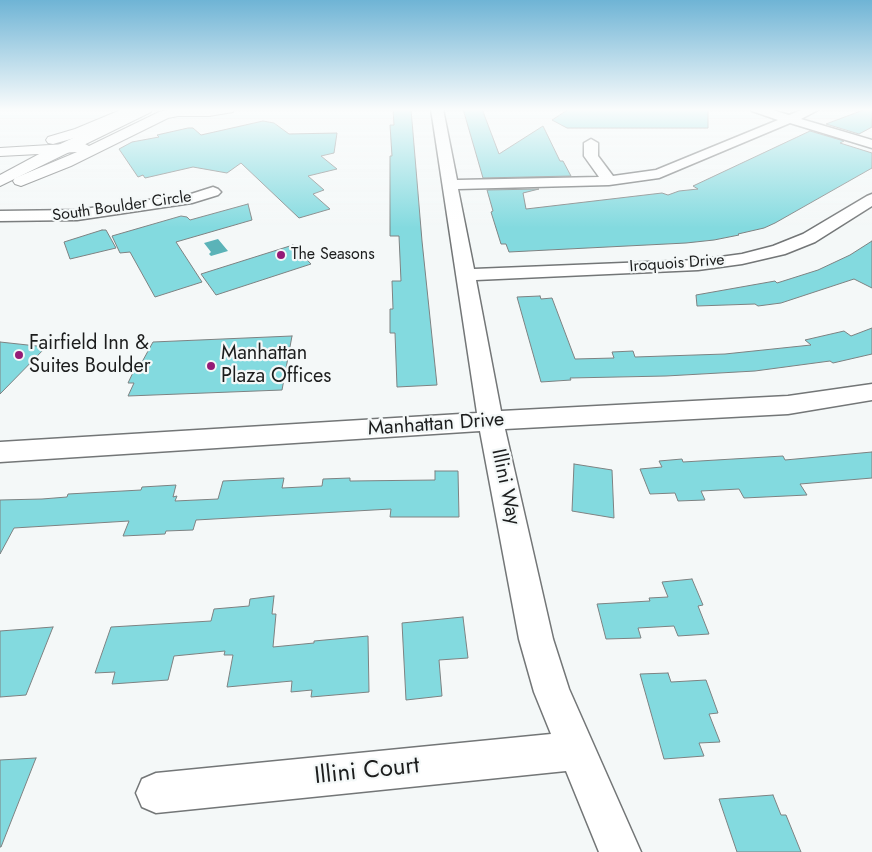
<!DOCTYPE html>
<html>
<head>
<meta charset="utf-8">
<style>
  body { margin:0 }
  canvas { display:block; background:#f4f8f8 }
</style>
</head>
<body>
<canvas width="872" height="852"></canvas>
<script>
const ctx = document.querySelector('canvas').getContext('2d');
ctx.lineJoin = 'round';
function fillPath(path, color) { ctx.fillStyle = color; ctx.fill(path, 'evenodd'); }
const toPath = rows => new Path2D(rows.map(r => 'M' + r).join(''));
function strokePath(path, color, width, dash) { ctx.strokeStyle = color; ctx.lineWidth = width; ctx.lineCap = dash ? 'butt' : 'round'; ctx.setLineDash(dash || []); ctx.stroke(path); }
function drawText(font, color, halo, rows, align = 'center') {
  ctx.font = font + ' Jost,sans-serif'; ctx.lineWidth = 4.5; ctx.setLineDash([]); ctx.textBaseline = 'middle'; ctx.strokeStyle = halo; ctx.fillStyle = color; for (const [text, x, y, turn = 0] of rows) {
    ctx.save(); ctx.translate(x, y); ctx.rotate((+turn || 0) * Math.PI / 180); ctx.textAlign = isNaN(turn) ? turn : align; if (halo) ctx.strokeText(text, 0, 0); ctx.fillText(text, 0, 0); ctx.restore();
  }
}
const water = toPath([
  [218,239,228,251,211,256,209,254,211,252,204,243]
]);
const building = toPath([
  [393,109,411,109,422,241,437,385,397,387,395,333,390,333,390,309,393,309,392,281,401,281,399,236,390,236,390,156,392,156,390,125,394,125,393,109],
  [463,109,482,109,499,154,543,126,560,161,563,161,571,176,483,178,463,109],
  [569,109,708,109,708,128,567,128,552,120,569,109],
  [866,109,872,109,872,127,859,134,826,124,866,109],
  [263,121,274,123,289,134,337,133,334,153,321,156,337,169,308,176,324,190,313,194,330,209,299,218,241,163,227,173,193,167,145,178,143,175,138,177,119,149,132,142,159,137,157,135,188,128,193,128,201,135,263,121],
  [810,131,844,141,840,143,872,153,872,168,775,223,764,228,738,234,739,235,714,240,686,243,509,252,506,244,501,244,491,212,493,211,487,190,539,189,523,193,526,209,662,193,668,195,679,191,698,189,693,186,810,131],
  [248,204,252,220,176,242,202,282,155,297,130,252,120,253,112,236,181,216,187,217,190,220,248,204],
  [102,230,106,230,116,248,70,259,64,242,102,230],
  [872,241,872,288,854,279,781,303,758,306,755,304,697,306,696,295,775,281,777,283,818,270,850,255,872,241],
  [293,245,311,264,216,295,201,274,293,245],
  [540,296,541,299,552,298,575,359,614,358,612,352,633,351,635,357,725,354,811,345,805,340,844,331,851,336,872,328,872,354,833,363,830,361,755,371,666,376,570,378,571,380,541,382,517,297,540,296],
  [292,336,282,390,128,396,134,383,128,383,138,362,142,362,153,342,292,336],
  [0,342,46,347,0,394,0,342],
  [872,452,872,478,800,484,807,495,744,498,739,489,701,491,705,500,678,501,675,493,650,494,640,469,662,467,659,461,682,459,683,462,783,456,785,460,872,452],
  [574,464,612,470,614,518,572,511,574,464],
  [435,471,458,471,459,517,390,517,391,509,196,520,193,530,166,531,165,534,123,536,129,521,14,528,0,554,0,500,42,499,67,497,68,494,141,490,142,487,176,485,173,497,177,496,175,501,218,499,223,481,284,478,282,488,322,486,323,479,350,478,350,481,435,480,435,471],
  [692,579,703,605,698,606,709,634,678,636,674,626,638,628,641,638,606,639,597,604,650,601,649,598,668,597,662,582,692,579],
  [274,596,272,614,276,614,273,647,314,643,314,641,368,636,369,692,311,697,312,690,291,692,292,681,227,687,233,655,224,655,225,651,174,656,168,680,112,684,115,672,95,673,111,627,211,621,214,609,249,606,250,599,274,596],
  [463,617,468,658,439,660,442,696,406,700,402,623,463,617],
  [53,627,26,695,0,697,0,631,53,627],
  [668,673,671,682,706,680,718,713,709,714,720,742,699,743,704,756,664,759,640,674,668,673],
  [36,758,1,847,0,847,0,760,36,758],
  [773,795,781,815,786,815,801,852,737,852,719,799,773,795]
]);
const minor = toPath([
  [431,109,443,109,457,180,599,177,584,156,584,143,591,139,598,143,598,156,613,176,656,170,778,120,752,111,750,109,769,109,789,115,804,109,820,109,801,119,872,140,872,148,790,123,659,178,609,185,458,189,474,269,698,260,742,254,773,246,803,234,867,196,872,194,872,206,815,242,785,254,742,264,698,270,476,280,501,411,788,396,872,384,872,400,788,414,505,429,553,639,569,689,641,852,599,852,566,771,156,813,142,807,136,793,142,779,156,773,551,734,534,692,519,639,480,431,0,462,0,442,477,413,431,109],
  [213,187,218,189,221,192,218,195,192,203,77,220,0,221,0,211,77,210,191,194,213,187]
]);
const major = toPath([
  [135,109,152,109,151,112,0,186,0,175,41,153,135,109]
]);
const highway = toPath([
  [123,109,138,110,137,113,85,135,53,144,48,143,46,140,48,137,75,129,123,109],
  [173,109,234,109,233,112,209,116,178,116,168,118,71,166,21,186,15,184,13,181,15,178,77,152,0,156,0,148,83,143,89,146,159,112,173,109]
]);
const markers = [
  [281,255,5,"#951b76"],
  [19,355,5,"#951b76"],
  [211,366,5,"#951b76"]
];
const farStreetnames = [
  ["South Boulder Circle",122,207,-8],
  ["Iroquois Drive",677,264,-4]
];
const farPoinames = [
  ["The Seasons",291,255]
];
const poiNames = [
  ["Fairfield Inn &",29,344],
  ["Suites Boulder",29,367],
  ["Manhattan",221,354],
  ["Plaza Offices",221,377]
];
const streetNames = [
  ["Manhattan Drive",436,425,-4],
  ["Illini Way",505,487,78]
];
const nearStreetnames = [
  ["Illini Court",367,772,-6]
];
fillPath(water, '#5bb3b8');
fillPath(building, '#83dadf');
strokePath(building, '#7e8282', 1);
strokePath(minor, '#737677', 3);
strokePath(major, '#737677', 2);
strokePath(highway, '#737677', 2);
fillPath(minor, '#fff');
fillPath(major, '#fff');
fillPath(highway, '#fff');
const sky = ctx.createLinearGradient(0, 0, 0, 228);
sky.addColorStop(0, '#6fb4d5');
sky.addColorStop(0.48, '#fafcfc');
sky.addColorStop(1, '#fafcfc00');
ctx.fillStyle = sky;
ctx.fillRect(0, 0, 872, 228);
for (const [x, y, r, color] of markers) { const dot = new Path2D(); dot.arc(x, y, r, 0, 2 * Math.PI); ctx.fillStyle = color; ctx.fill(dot); strokePath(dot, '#f4f8f8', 2); }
drawText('16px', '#1c1d1d', '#f4f8f8', farStreetnames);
drawText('16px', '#1c1d1d', '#f4f8f8', farPoinames, 'left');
drawText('20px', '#1c1d1d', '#f4f8f8', poiNames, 'left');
drawText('20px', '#1c1d1d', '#f4f8f8', streetNames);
drawText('24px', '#1c1d1d', '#f4f8f8', nearStreetnames);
</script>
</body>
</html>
